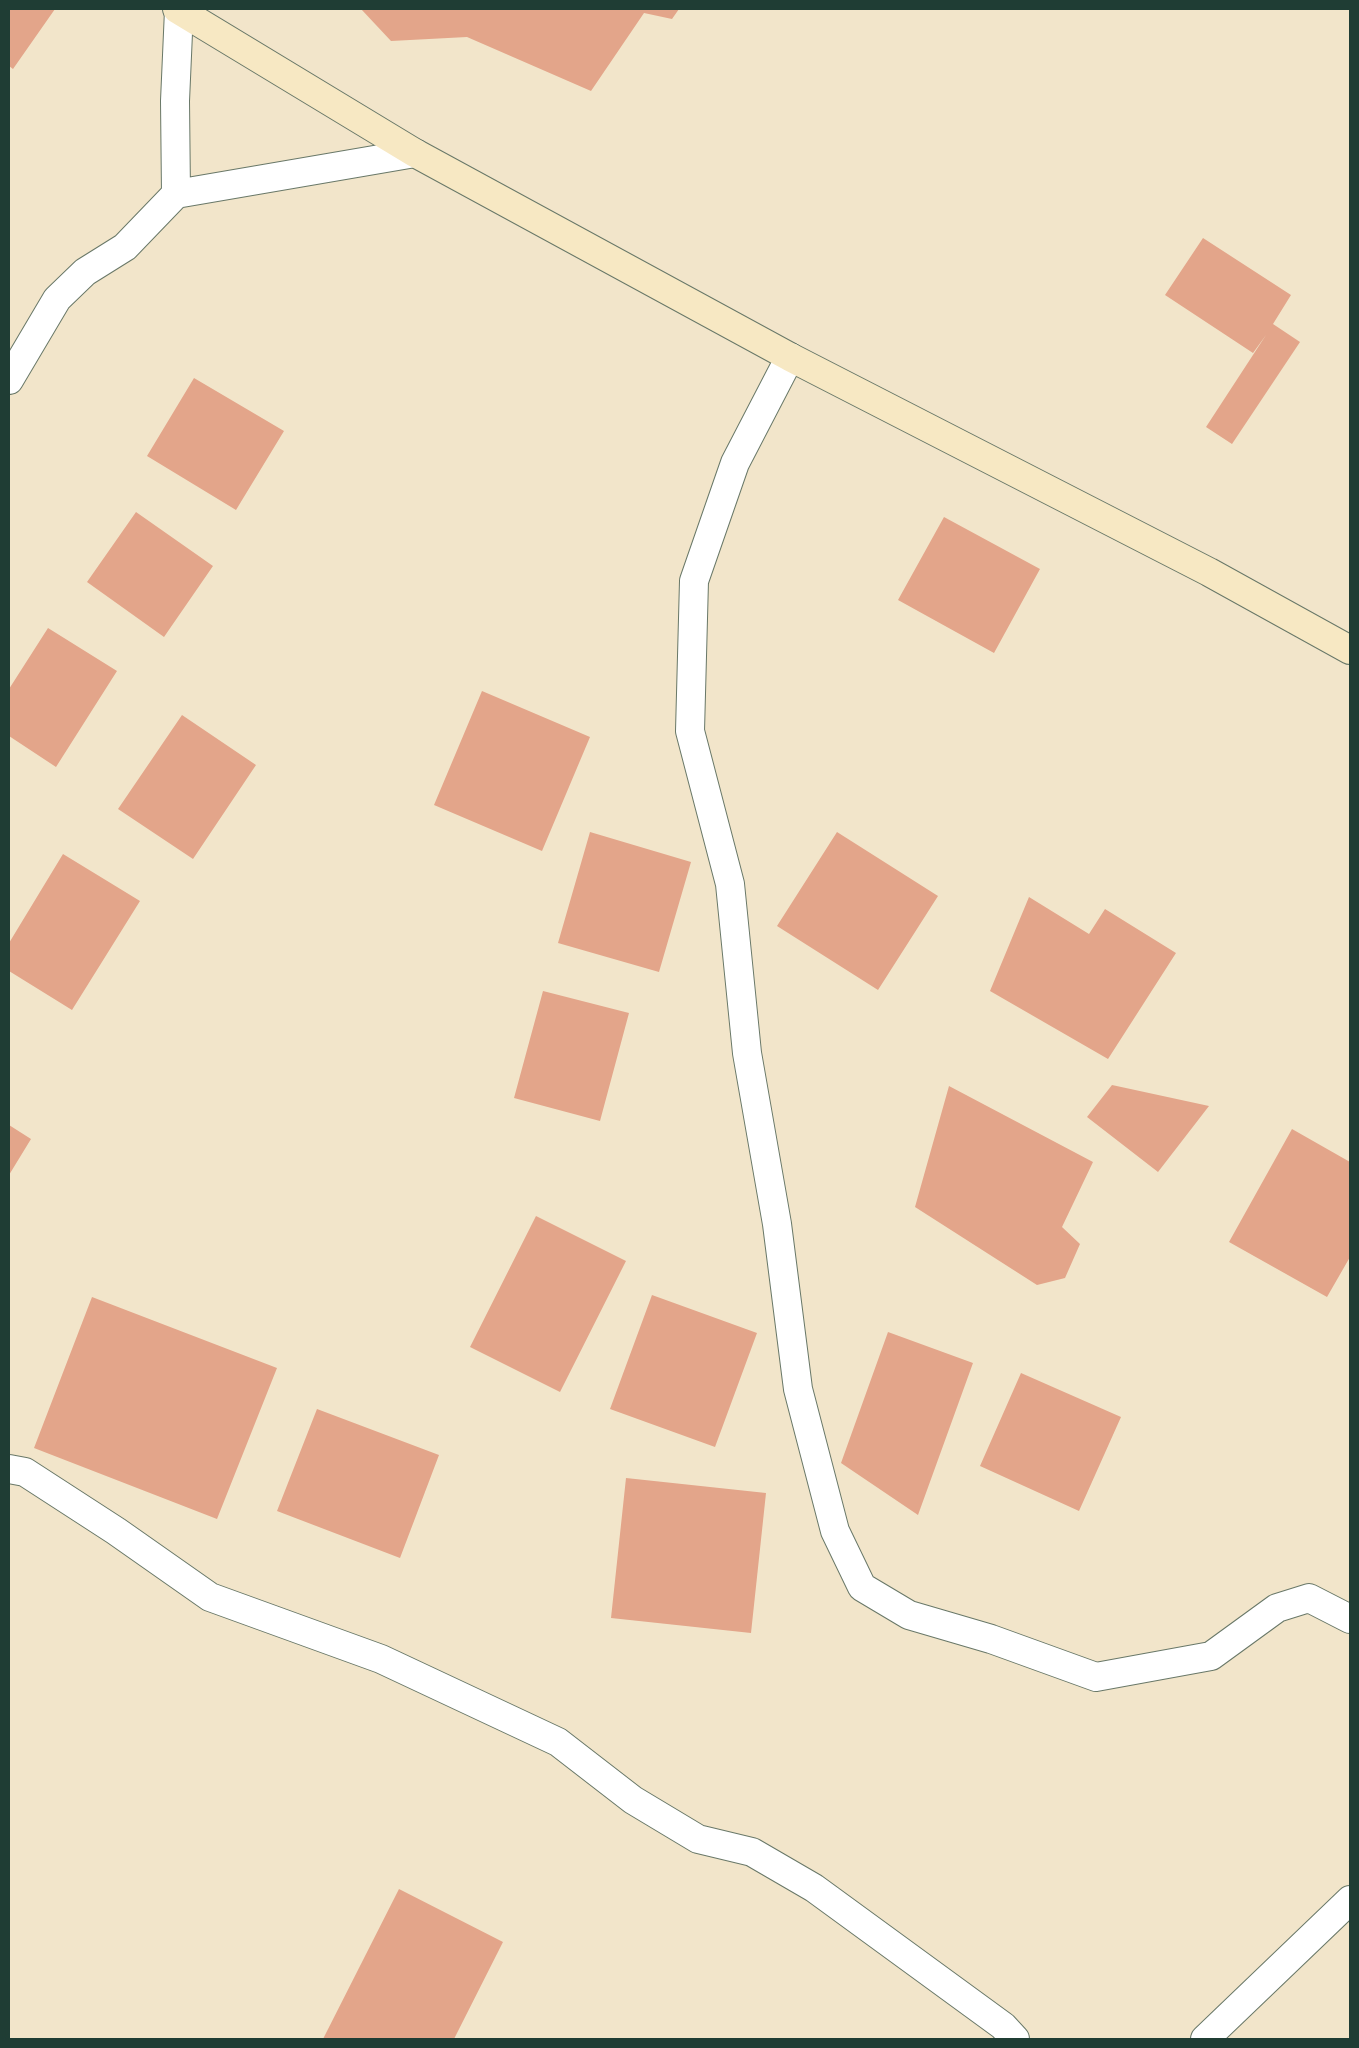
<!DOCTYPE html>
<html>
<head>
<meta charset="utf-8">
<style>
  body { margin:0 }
  #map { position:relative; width:1359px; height:2048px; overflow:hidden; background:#f2e5ca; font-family:"Shantell Sans",sans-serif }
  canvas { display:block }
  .frame { position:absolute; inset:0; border:10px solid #1f3d34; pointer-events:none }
</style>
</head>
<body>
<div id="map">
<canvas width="1359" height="2048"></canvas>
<div class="frame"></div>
</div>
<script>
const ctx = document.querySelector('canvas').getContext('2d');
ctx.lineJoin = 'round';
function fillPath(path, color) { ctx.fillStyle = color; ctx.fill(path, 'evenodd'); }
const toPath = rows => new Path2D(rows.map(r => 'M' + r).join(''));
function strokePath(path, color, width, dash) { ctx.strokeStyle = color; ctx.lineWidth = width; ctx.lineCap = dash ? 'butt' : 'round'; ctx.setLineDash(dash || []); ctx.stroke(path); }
const building = toPath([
  [9,9,55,9,13,69,9,66],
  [361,9,679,9,672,19,644,13,591,91,467,37,391,41],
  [1203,238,1291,295,1273,324,1300,342,1232,444,1206,427,1266,335,1253,353,1165,295],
  [194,378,284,431,236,510,147,456],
  [136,512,213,566,164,637,87,582],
  [944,517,1040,569,994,653,898,600],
  [48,628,117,671,56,767,9,736,9,689],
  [482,691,590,737,542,851,434,805],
  [182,715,256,765,193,859,118,809],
  [590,832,691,862,659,972,558,943],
  [837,832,938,896,878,990,777,926],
  [63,854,140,901,72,1010,9,971,9,943],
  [1029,897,1089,934,1105,909,1176,953,1108,1059,990,991],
  [543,991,629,1013,600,1121,514,1098],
  [1112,1085,1209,1106,1158,1172,1087,1117],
  [949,1086,1093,1162,1062,1227,1080,1244,1065,1278,1037,1285,915,1207],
  [9,1125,31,1139,9,1175],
  [1292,1129,1350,1162,1350,1257,1327,1297,1229,1242],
  [536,1216,626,1261,560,1392,470,1347],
  [652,1295,757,1333,715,1447,610,1409],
  [92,1297,277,1368,217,1519,34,1448],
  [888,1332,973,1363,918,1515,841,1463],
  [1021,1373,1121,1417,1079,1511,980,1466],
  [317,1409,439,1455,400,1558,277,1511],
  [626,1478,766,1493,751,1633,611,1618],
  [399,1889,503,1942,454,2039,323,2039]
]);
const street = toPath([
  [176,194,175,101,179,10],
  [790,357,735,463,694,581,690,731,730,884,747,1053,777,1224,798,1389,835,1531,862,1587,909,1615,991,1639,1096,1677,1211,1656,1277,1608,1309,1598,1350,1619],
  [9,380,57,299,85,272,125,247,176,194,415,153],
  [9,1469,25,1472,116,1531,210,1597,381,1659,558,1742,633,1800,698,1839,752,1852,814,1888,1003,2026,1015,2039],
  [1205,2039,1350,1900]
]);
const secondary = toPath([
  [177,9,415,153,790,357,1209,572,1350,650]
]);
fillPath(building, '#e3a58a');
strokePath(street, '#697868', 30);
strokePath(secondary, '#697868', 30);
strokePath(street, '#fff', 28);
strokePath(secondary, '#f7e8c3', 28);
</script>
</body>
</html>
